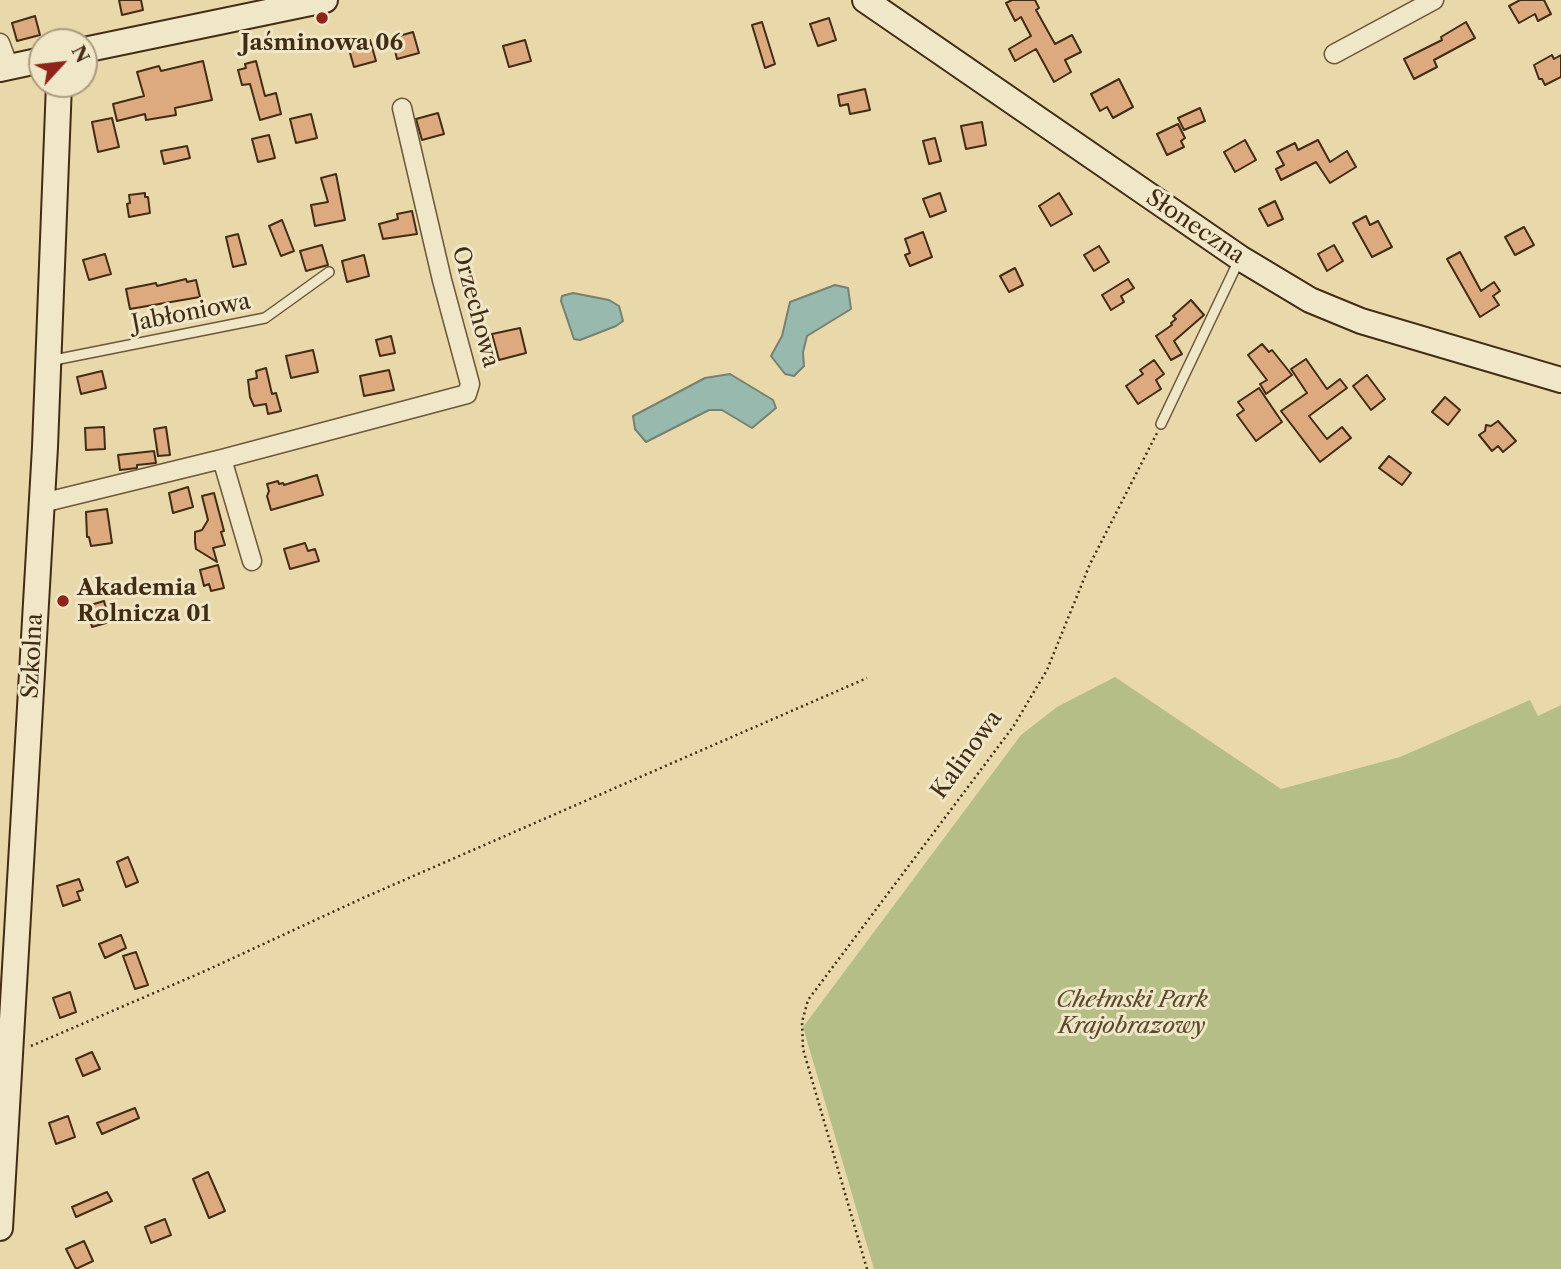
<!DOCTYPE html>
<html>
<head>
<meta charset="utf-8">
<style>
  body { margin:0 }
  #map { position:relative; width:1561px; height:1269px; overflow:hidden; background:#e8d8aa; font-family:"Libre Caslon Text",serif }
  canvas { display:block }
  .north { position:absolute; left:28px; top:28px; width:70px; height:70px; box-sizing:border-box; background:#f0e6c8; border:2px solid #ab9c80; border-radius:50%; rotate:63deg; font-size:19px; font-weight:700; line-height:28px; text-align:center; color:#432c14 }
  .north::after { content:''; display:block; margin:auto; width:24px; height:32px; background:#8f2418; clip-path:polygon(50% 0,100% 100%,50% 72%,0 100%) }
</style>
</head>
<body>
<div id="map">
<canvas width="1561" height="1269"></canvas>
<div class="north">N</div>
</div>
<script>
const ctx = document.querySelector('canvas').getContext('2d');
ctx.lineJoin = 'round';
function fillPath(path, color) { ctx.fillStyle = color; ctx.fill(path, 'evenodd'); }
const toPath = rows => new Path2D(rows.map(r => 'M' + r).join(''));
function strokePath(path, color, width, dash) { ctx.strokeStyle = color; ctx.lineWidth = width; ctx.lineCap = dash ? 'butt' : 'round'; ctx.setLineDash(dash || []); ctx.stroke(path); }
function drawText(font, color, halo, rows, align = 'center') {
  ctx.font = font + ' "Libre Caslon Text",serif'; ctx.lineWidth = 6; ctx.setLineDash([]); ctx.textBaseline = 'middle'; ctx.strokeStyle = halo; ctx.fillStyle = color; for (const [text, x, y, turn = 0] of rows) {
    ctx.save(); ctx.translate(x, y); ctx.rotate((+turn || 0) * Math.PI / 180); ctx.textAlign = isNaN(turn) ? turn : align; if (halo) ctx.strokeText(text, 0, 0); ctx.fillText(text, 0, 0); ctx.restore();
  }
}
const green = toPath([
  [1115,677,1281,789,1400,757,1530,700,1538,716,1561,705,1561,1269,874,1269,803,1027,1021,735,1057,707]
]);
const water = toPath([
  [835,285,848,288,851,309,807,336,803,352,804,366,794,376,785,374,771,356,782,336,790,302,835,285],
  [573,293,609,300,619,306,623,321,616,326,580,340,574,339,561,301,562,296,573,293],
  [730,374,773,400,776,408,752,428,722,410,709,410,646,442,635,429,633,416,705,378,730,374]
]);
const building = toPath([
  [119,0,141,0,143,10,122,15,119,0],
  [1012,0,1035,0,1039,8,1036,10,1055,44,1072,35,1081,52,1065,60,1071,72,1054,82,1036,49,1015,61,1009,49,1031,36,1021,17,1015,21,1006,3,1012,0],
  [1520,0,1544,0,1551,14,1538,21,1535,14,1519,23,1509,6,1520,0],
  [35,16,40,35,17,41,12,23,35,16],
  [829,18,836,40,818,46,810,24,829,18],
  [762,22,775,64,765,68,752,25,762,22],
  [1466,22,1475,38,1434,60,1437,67,1414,79,1404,59,1442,40,1441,37,1466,22],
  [413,32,419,53,397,59,392,38,413,32],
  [370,40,376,61,354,67,348,46,370,40],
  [525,40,531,61,509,67,503,46,525,40],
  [1552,55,1554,59,1561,55,1561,77,1545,85,1542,79,1539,79,1534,65,1552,55],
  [203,61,212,100,175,108,176,115,146,120,145,114,117,121,113,104,144,96,137,72,159,66,161,71,203,61],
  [256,61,265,96,276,93,281,114,260,120,250,84,242,85,238,70,246,68,245,64,256,61],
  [1119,79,1133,107,1113,118,1107,107,1100,111,1091,94,1119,79],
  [865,89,870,110,850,114,848,104,840,106,838,95,865,89],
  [1200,108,1205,121,1184,130,1178,118,1200,108],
  [438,113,444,134,422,140,416,119,438,113],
  [311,114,317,138,296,143,290,119,311,114],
  [112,118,119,147,98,152,92,122,112,118],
  [982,122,986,145,966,149,961,126,982,122],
  [1178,124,1185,138,1181,141,1184,147,1167,155,1157,134,1178,124],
  [269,135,275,158,258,162,252,139,269,135],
  [935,138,941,161,929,164,923,141,935,138],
  [1245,140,1256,160,1235,172,1224,152,1245,140],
  [1318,140,1330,162,1347,151,1356,167,1330,183,1316,162,1281,180,1276,169,1284,165,1277,152,1295,143,1298,150,1318,140],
  [187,146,190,158,164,164,161,151,187,146],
  [336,174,345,220,315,226,311,205,328,202,321,178,336,174],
  [145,193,145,197,148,197,150,213,129,217,127,204,130,203,129,195,145,193],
  [940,193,946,211,930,217,923,199,940,193],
  [1059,193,1072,214,1051,226,1039,206,1059,193],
  [1275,201,1283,219,1268,226,1259,209,1275,201],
  [412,211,417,234,383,239,379,224,398,219,397,214,412,211],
  [1366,216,1370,225,1378,221,1392,247,1372,257,1353,223,1366,216],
  [282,220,294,251,281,256,269,226,282,220],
  [1524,227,1534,245,1515,255,1505,237,1524,227],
  [923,232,932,257,910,266,905,255,910,253,905,239,923,232],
  [238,234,246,264,233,267,226,237,238,234],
  [322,245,328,265,306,271,300,251,322,245],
  [1334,245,1343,261,1327,271,1318,254,1334,245],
  [1099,246,1109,262,1094,271,1084,255,1099,246],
  [1460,252,1481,291,1494,282,1500,291,1493,296,1499,305,1480,317,1447,259,1460,252],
  [105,254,111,274,89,280,83,260,105,254],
  [364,255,369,276,347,282,342,261,364,255],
  [1015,268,1023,285,1009,292,1000,276,1015,268],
  [186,279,187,282,196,280,200,297,130,309,126,289,156,283,157,286,186,279],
  [1128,279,1134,288,1121,296,1124,302,1111,310,1102,295,1128,279],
  [1191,300,1204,315,1174,341,1182,354,1171,360,1156,336,1172,325,1171,323,1176,319,1173,316,1191,300],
  [520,328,526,353,499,360,492,334,520,328],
  [391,336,395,353,380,356,376,340,391,336],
  [1262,344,1269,352,1272,350,1292,375,1266,394,1260,384,1267,380,1248,355,1262,344],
  [313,350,318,372,291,378,286,356,313,350],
  [1306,359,1327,389,1340,379,1347,388,1309,416,1327,439,1342,427,1351,438,1320,462,1281,411,1307,393,1291,369,1306,359],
  [1154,360,1164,374,1156,380,1161,389,1138,404,1126,386,1143,374,1140,370,1154,360],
  [266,368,272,394,276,393,281,411,268,414,266,404,254,406,250,397,248,380,257,378,256,371,266,368],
  [389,370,394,390,364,396,360,376,389,370],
  [102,371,106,388,81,394,77,377,102,371],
  [1367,375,1385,399,1371,410,1353,386,1367,375],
  [1259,388,1282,422,1256,441,1237,415,1244,410,1238,402,1259,388],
  [1445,397,1460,410,1448,425,1432,412,1445,397],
  [1498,421,1516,441,1503,452,1498,446,1492,451,1479,435,1485,431,1486,425,1491,426,1498,421],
  [104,427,105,449,86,450,85,428,104,427],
  [166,427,170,455,158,456,154,429,166,427],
  [154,451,156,463,137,465,137,468,120,470,118,455,154,451],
  [1389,456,1411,473,1402,485,1379,468,1389,456],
  [317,475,323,495,271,510,267,496,269,491,267,484,278,481,279,484,283,483,284,485,317,475],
  [188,487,193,507,173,513,169,493,188,487],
  [214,493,224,531,221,532,225,545,213,548,217,562,196,549,195,542,195,532,202,530,208,520,202,496,214,493],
  [107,509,112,543,91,546,89,537,87,537,86,512,107,509],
  [305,543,308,551,315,549,319,561,290,569,284,549,305,543],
  [218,565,224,588,211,591,209,584,204,586,200,570,218,565],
  [104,601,108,615,104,616,106,623,92,627,90,620,88,621,84,607,104,601],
  [128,857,138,882,126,887,117,862,128,857],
  [79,879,83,890,77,892,80,900,63,906,57,886,79,879],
  [121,935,126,948,105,958,99,944,121,935],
  [136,952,148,985,135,989,123,956,136,952],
  [70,992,76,1012,60,1018,53,998,70,992],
  [92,1052,100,1069,83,1076,76,1059,92,1052],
  [135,1108,139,1118,102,1134,97,1123,135,1108],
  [68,1116,75,1137,56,1144,49,1123,68,1116],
  [208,1172,225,1211,209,1218,193,1179,208,1172],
  [107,1192,112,1201,76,1217,72,1207,107,1192],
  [165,1219,171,1235,151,1243,145,1227,165,1219],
  [84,1241,93,1261,76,1269,66,1249,84,1241]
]);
const path = toPath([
  [31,1046,205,971,363,898,867,678],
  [867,1269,803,1049,802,1022,808,1000,1013,727,1047,670,1090,564,1157,433]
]);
const lane = toPath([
  [49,361,265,318,329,272],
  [1161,424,1240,258]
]);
const street = toPath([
  [0,43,9,67],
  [1334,54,1434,0],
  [222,459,252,561],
  [42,503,222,459,467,394,470,384,442,280,402,108]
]);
const secondary = toPath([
  [865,0,1240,258,1310,300,1361,321,1561,380],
  [84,50,325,0],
  [0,69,42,60],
  [0,1228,45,447,59,84]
]);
const markers = [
  [322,18,7,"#8f2418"],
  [63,601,7,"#8f2418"]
];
const poiNames = [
  ["Jaśminowa 06",322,43],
  ["Akademia",77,588,"left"],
  ["Rolnicza 01",77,614,"left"]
];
const streetNames = [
  ["Słoneczna",1195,227,34],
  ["Orzechowa",475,307,75],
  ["Jabłoniowa",191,313,-11],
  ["Szkolna",33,656,-87],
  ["Kalinowa",967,755,-54]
];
const parkNames = [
  ["Chełmski Park",1132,1000],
  ["Krajobrazowy",1132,1026]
];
fillPath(green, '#b6be88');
fillPath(water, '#98b9ae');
strokePath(water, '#768170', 2);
fillPath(building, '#dda97e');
strokePath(building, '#432c14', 2);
strokePath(lane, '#6c573a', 12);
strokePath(street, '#6c573a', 21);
strokePath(secondary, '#432c14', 28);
strokePath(path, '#432c14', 2.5, [2, 3.5]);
strokePath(lane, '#f0e6c8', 9);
strokePath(street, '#f0e6c8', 18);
strokePath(secondary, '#f0e6c8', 24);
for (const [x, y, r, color] of markers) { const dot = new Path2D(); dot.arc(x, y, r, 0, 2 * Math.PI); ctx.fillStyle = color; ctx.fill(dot); strokePath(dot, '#f0e6c8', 2.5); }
drawText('bold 23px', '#432c14', '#f0e6c8', poiNames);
drawText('23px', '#432c14', '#f0e6c8', streetNames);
drawText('italic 23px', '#5a492b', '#f0e6c8', parkNames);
</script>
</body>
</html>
